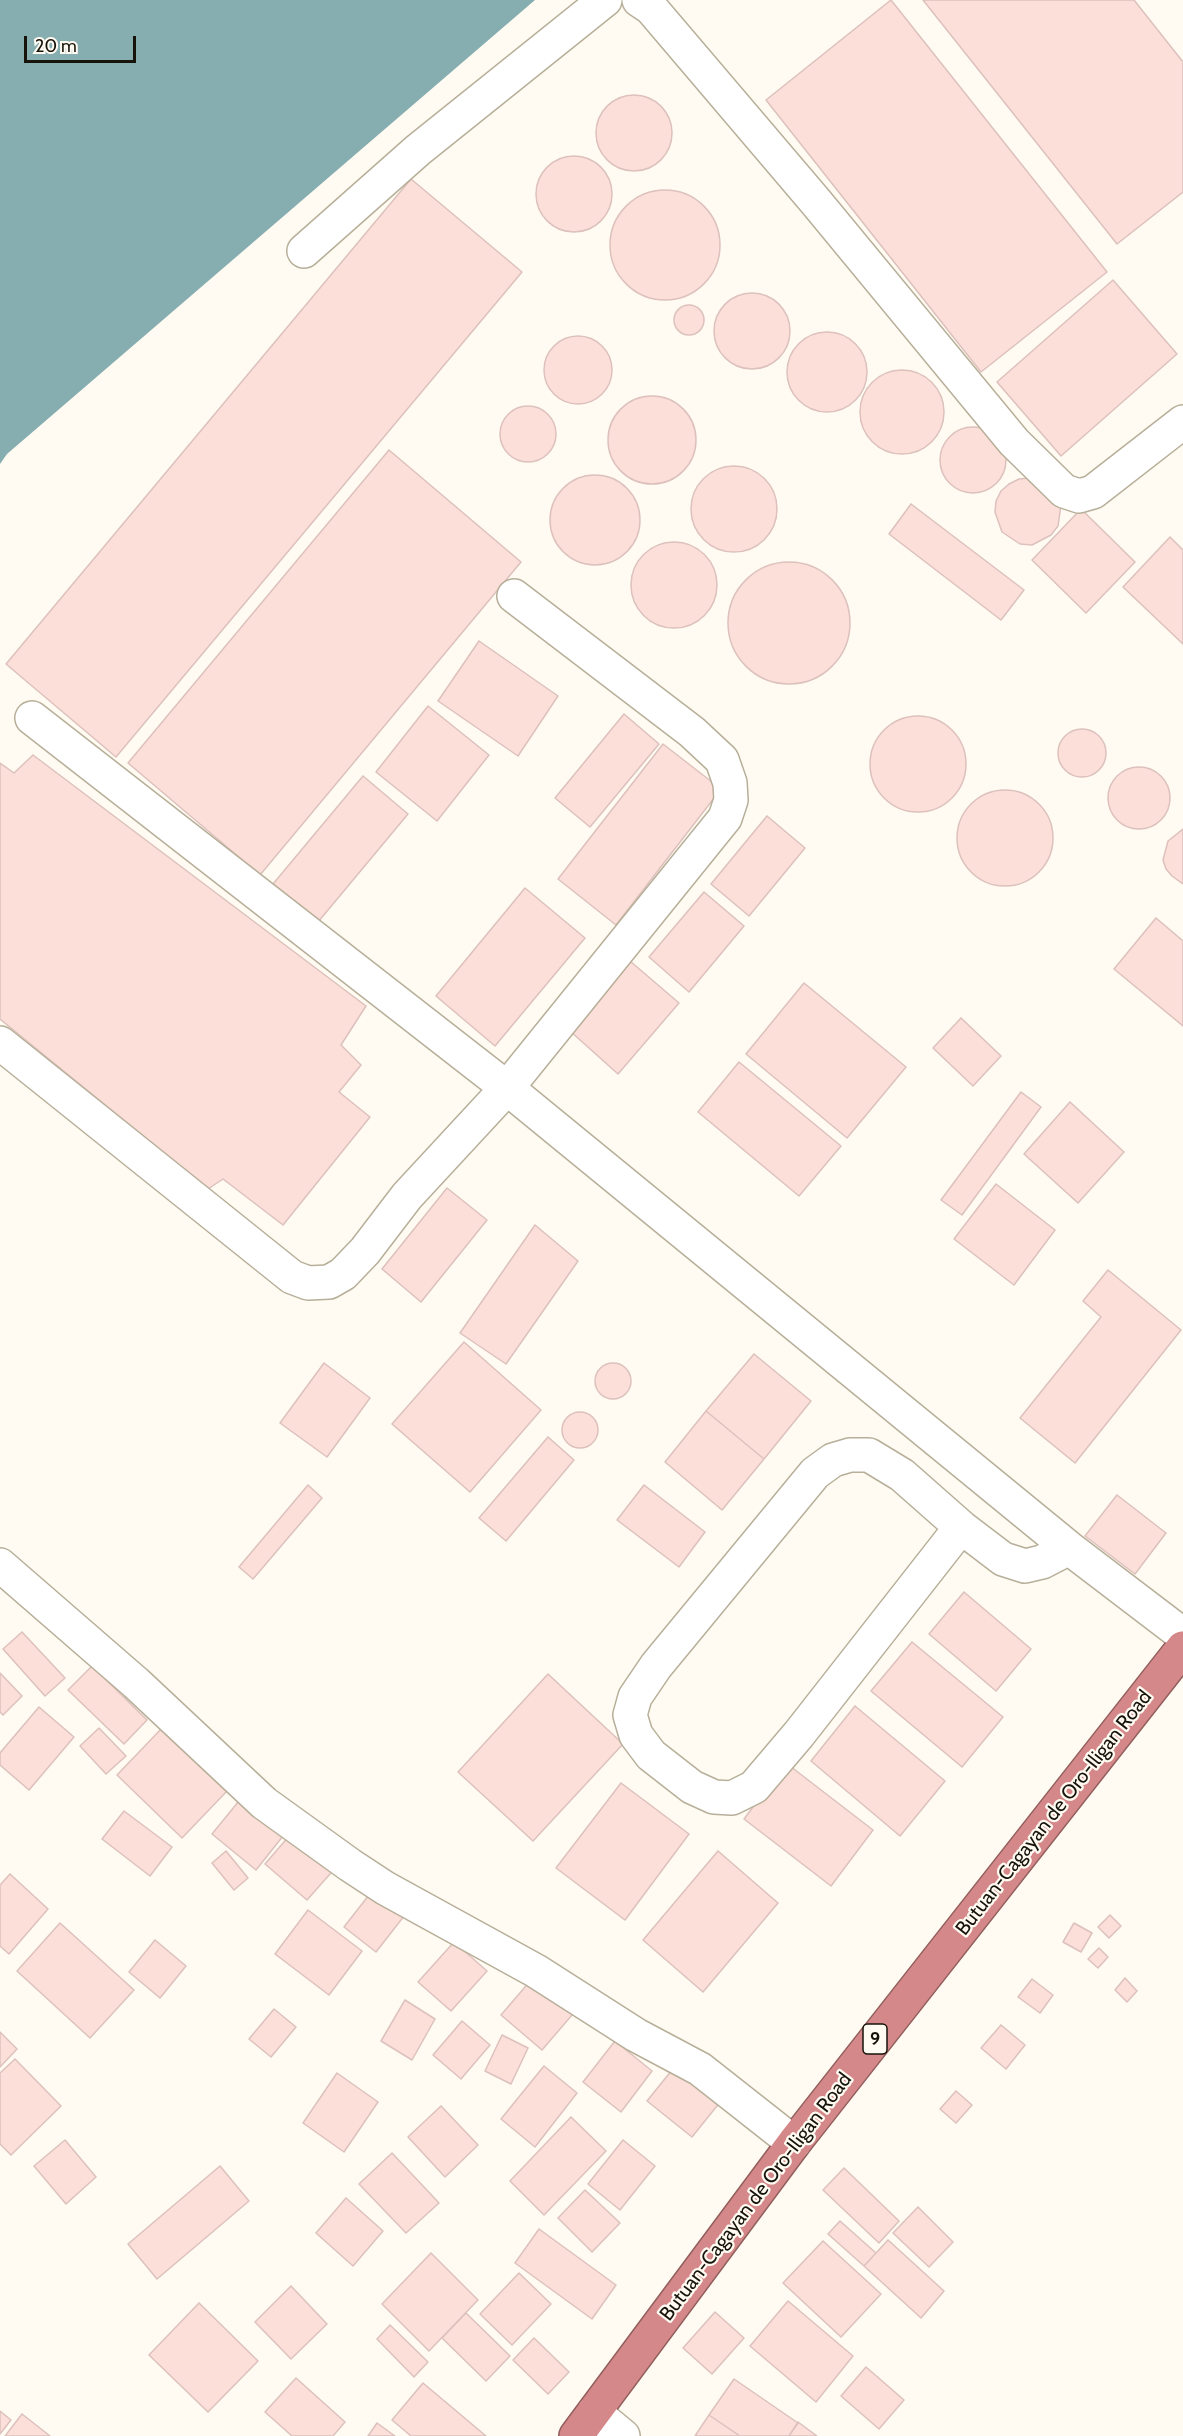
<!DOCTYPE html>
<html>
<head>
<meta charset="utf-8">
<style>
  body { margin:0 }
  #map { position:relative; width:1183px; height:2436px; overflow:hidden; background:#fffbf2; font-family:Cabin,sans-serif }
  canvas { display:block }
  .scale { position:absolute; left:24px; top:36px; width:112px; height:27px; box-sizing:border-box; border:3px solid #16130b; border-top:0; padding-left:8px; font-size:18px; line-height:21px; white-space:nowrap; color:#16130b; -webkit-text-stroke:4px #fffbf2; paint-order:stroke }
</style>
</head>
<body>
<div id="map">
<canvas width="1183" height="2436"></canvas>
<div class="scale">20 m</div>
</div>
<script>
const ctx = document.querySelector('canvas').getContext('2d');
ctx.lineJoin = 'round';
function fillPath(path, color) { ctx.fillStyle = color; ctx.fill(path, 'evenodd'); }
const toPath = rows => new Path2D(rows.map(r => 'M' + r).join(''));
function strokePath(path, color, width, dash) { ctx.strokeStyle = color; ctx.lineWidth = width; ctx.lineCap = dash ? 'butt' : 'round'; ctx.setLineDash(dash || []); ctx.stroke(path); }
function drawText(font, color, halo, rows, align = 'center') {
  ctx.font = font + ' Cabin,sans-serif'; ctx.lineWidth = 4.5; ctx.setLineDash([]); ctx.textBaseline = 'middle'; ctx.strokeStyle = halo; ctx.fillStyle = color; for (const [text, x, y, turn = 0] of rows) {
    ctx.save(); ctx.translate(x, y); ctx.rotate((+turn || 0) * Math.PI / 180); ctx.textAlign = isNaN(turn) ? turn : align; if (halo) ctx.strokeText(text, 0, 0); ctx.fillText(text, 0, 0); ctx.restore();
  }
}
const water = toPath([
  [0,0,535,0,7,454,0,464]
]);
const building = toPath([
  [891,0,1107,272,981,372,766,100,891,0],
  [923,0,1134,0,1183,62,1183,192,1117,244,923,0],
  '596 133a38 38 0 1 1 76 0a38 38 0 1 1-76 0Z',
  '536 194a38 38 0 1 1 76 0a38 38 0 1 1-76 0Z',
  [411,179,522,272,116,757,6,664,411,179],
  '610 245a55 55 0 1 1 110 0a55 55 0 1 1-110 0Z',
  [1113,280,1177,354,1061,456,997,382,1113,280],
  '714 331a38 38 0 1 1 76 0a38 38 0 1 1-76 0Z',
  '674 320a15 15 0 1 1 30 0a15 15 0 1 1-30 0Z',
  '787 372a40 40 0 1 1 80 0a40 40 0 1 1-80 0Z',
  '544 370a34 34 0 1 1 68 0a34 34 0 1 1-68 0Z',
  '860 412a42 42 0 1 1 84 0a42 42 0 1 1-84 0Z',
  '608 440a44 44 0 1 1 88 0a44 44 0 1 1-88 0Z',
  '500 434a28 28 0 1 1 56 0a28 28 0 1 1-56 0Z',
  '940 460a33 33 0 1 1 66 0a33 33 0 1 1-66 0Z',
  [389,450,521,562,260,875,128,763,389,450],
  '691 509a43 43 0 1 1 86 0a43 43 0 1 1-86 0Z',
  '550 520a45 45 0 1 1 90 0a45 45 0 1 1-90 0Z',
  [1030,478,1061,505,1058,526,1051,535,1032,545,1020,544,1002,532,995,512,996,501,1001,491,1009,484,1019,479,1030,478],
  [911,504,1024,590,1001,620,889,534,911,504],
  [1081,509,1135,562,1086,613,1032,560,1081,509],
  [1170,537,1183,550,1183,644,1123,587,1170,537],
  '631 585a43 43 0 1 1 86 0a43 43 0 1 1-86 0Z',
  '728 623a61 61 0 1 1 122 0a61 61 0 1 1-122 0Z',
  [479,641,558,696,518,756,438,701,479,641],
  [428,706,489,755,437,821,376,772,428,706],
  [624,714,659,744,590,827,555,798,624,714],
  '870 764a48 48 0 1 1 96 0a48 48 0 1 1-96 0Z',
  '1058 753a24 24 0 1 1 48 0a24 24 0 1 1-48 0Z',
  [663,744,721,789,616,925,558,879,663,744],
  [33,755,366,1006,341,1045,361,1065,339,1092,370,1117,283,1225,223,1179,208,1189,0,1019,0,763,14,773,33,755],
  '1108 798a31 31 0 1 1 62 0a31 31 0 1 1-62 0Z',
  [363,776,408,814,318,922,273,884,363,776],
  '957 838a48 48 0 1 1 96 0a48 48 0 1 1-96 0Z',
  [767,816,805,848,749,916,711,884,767,816],
  [1183,829,1183,884,1172,876,1166,869,1163,860,1168,841,1183,829],
  [525,888,585,938,495,1046,436,996,525,888],
  [704,892,744,926,689,992,649,957,704,892],
  [1156,918,1183,941,1183,1026,1114,969,1156,918],
  [630,961,679,1003,618,1074,570,1031,630,961],
  [804,983,906,1067,847,1138,746,1054,804,983],
  [961,1018,1001,1056,973,1086,933,1048,961,1018],
  [739,1062,841,1146,799,1196,698,1112,739,1062],
  [1021,1092,1041,1107,962,1215,941,1200,1021,1092],
  [1070,1102,1124,1152,1078,1203,1024,1154,1070,1102],
  [996,1184,1055,1230,1014,1285,954,1239,996,1184],
  [447,1188,487,1220,421,1302,382,1269,447,1188],
  [535,1225,578,1261,506,1364,460,1333,535,1225],
  [1108,1270,1181,1330,1075,1463,1020,1418,1101,1317,1083,1301,1108,1270],
  [464,1342,541,1410,470,1492,392,1424,464,1342],
  [754,1354,811,1401,764,1459,706,1411,754,1354],
  [324,1363,370,1398,327,1457,280,1423,324,1363],
  '595 1381a18 18 0 1 1 36 0a18 18 0 1 1-36 0Z',
  [706,1411,764,1459,722,1510,665,1462,706,1411],
  '562 1430a18 18 0 1 1 36 0a18 18 0 1 1-36 0Z',
  [548,1437,574,1460,506,1541,479,1518,548,1437],
  [308,1485,322,1498,253,1579,239,1567,308,1485],
  [644,1485,705,1532,679,1567,617,1520,644,1485],
  [1117,1495,1166,1533,1135,1574,1085,1536,1117,1495],
  [964,1592,1031,1649,996,1691,929,1634,964,1592],
  [22,1632,65,1678,45,1696,3,1649,22,1632],
  [912,1642,1003,1717,962,1767,871,1691,912,1642],
  [92,1666,147,1720,124,1744,68,1690,92,1666],
  [0,1673,22,1696,3,1715,0,1712,0,1673],
  [548,1674,623,1744,533,1841,458,1772,548,1674],
  [855,1706,945,1781,900,1836,811,1761,855,1706],
  [39,1707,74,1737,29,1790,0,1765,0,1753,39,1707],
  [163,1727,228,1790,182,1838,117,1775,163,1727],
  [99,1728,126,1756,106,1774,80,1746,99,1728],
  [786,1763,873,1830,831,1886,744,1819,786,1763],
  [621,1783,689,1834,625,1920,556,1868,621,1783],
  [243,1796,287,1831,256,1870,212,1834,243,1796],
  [124,1811,172,1847,150,1876,102,1839,124,1811],
  [296,1828,338,1865,307,1900,265,1864,296,1828],
  [226,1851,248,1878,234,1890,212,1863,226,1851],
  [718,1851,778,1903,703,1992,643,1940,718,1851],
  [10,1874,48,1909,9,1954,0,1946,0,1885,10,1874],
  [376,1886,408,1911,376,1952,344,1927,376,1886],
  [308,1910,362,1951,329,1995,275,1954,308,1910],
  [1110,1915,1121,1926,1109,1938,1098,1927,1110,1915],
  [60,1923,134,1990,90,2038,17,1971,60,1923],
  [1074,1923,1092,1933,1081,1952,1063,1942,1074,1923],
  [155,1940,186,1966,160,1998,129,1972,155,1940],
  [454,1942,487,1971,451,2011,418,1982,454,1942],
  [1099,1948,1108,1957,1098,1968,1088,1959,1099,1948],
  [537,1973,578,2008,542,2050,501,2015,537,1973],
  [1125,1978,1137,1991,1127,2002,1115,1990,1125,1978],
  [1032,1979,1053,1995,1040,2013,1018,1997,1032,1979],
  [405,2000,435,2019,412,2060,381,2041,405,2000],
  [274,2009,296,2027,271,2057,249,2039,274,2009],
  [462,2021,490,2045,461,2079,433,2055,462,2021],
  [1001,2025,1025,2045,1006,2069,981,2048,1001,2025],
  [0,2032,17,2049,0,2067,0,2032],
  [502,2035,528,2048,511,2084,485,2071,502,2035],
  [615,2041,652,2071,621,2112,583,2082,615,2041],
  [15,2059,61,2106,11,2155,0,2144,0,2073,15,2059],
  [680,2060,725,2096,692,2137,647,2101,680,2060],
  [544,2066,577,2093,535,2147,501,2119,544,2066],
  [337,2073,378,2102,344,2152,303,2123,337,2073],
  [956,2091,972,2105,956,2123,940,2109,956,2091],
  [441,2106,478,2145,445,2177,408,2137,441,2106],
  [571,2117,606,2151,544,2215,510,2181,571,2117],
  [65,2140,96,2177,66,2204,34,2166,65,2140],
  [623,2140,655,2166,620,2210,588,2184,623,2140],
  [392,2153,439,2203,406,2233,359,2184,392,2153],
  [220,2166,249,2201,157,2279,128,2244,220,2166],
  [844,2168,899,2221,879,2243,823,2190,844,2168],
  [585,2190,620,2223,592,2252,558,2218,585,2190],
  [346,2198,383,2231,353,2266,316,2233,346,2198],
  [918,2207,953,2242,929,2267,893,2233,918,2207],
  [840,2221,876,2253,864,2266,828,2234,840,2221],
  [539,2229,616,2285,592,2319,515,2263,539,2229],
  [888,2240,944,2291,921,2318,864,2266,888,2240],
  [823,2241,881,2294,841,2337,783,2283,823,2241],
  [431,2253,478,2300,429,2351,382,2304,431,2253],
  [519,2273,551,2304,512,2345,480,2314,519,2273],
  [291,2286,327,2324,291,2359,255,2322,291,2286],
  [788,2301,853,2356,816,2402,750,2346,788,2301],
  [199,2303,258,2361,208,2412,149,2355,199,2303],
  [715,2312,744,2338,712,2374,683,2348,715,2312],
  [466,2313,510,2356,486,2381,442,2338,466,2313],
  [390,2325,428,2362,414,2377,377,2339,390,2325],
  [534,2338,569,2372,548,2394,513,2360,534,2338],
  [866,2367,904,2400,879,2429,841,2396,866,2367],
  [296,2378,345,2422,333,2436,292,2436,265,2412,296,2378],
  [734,2379,798,2423,789,2436,740,2436,709,2415,734,2379],
  [423,2383,486,2436,411,2436,392,2420,423,2383],
  [0,2411,11,2420,0,2434,0,2411],
  [22,2414,50,2436,5,2436,22,2414],
  [709,2415,740,2436,695,2436,709,2415],
  [798,2422,817,2436,789,2436,798,2422],
  [377,2423,395,2436,368,2436,377,2423]
]);
const minor = toPath([
  [639,0,651,8,816,202,1014,442,1064,491,1079,496,1093,492,1183,422],
  [304,251,418,150,605,0],
  [32,718,507,1088,1069,1548,1183,1635],
  [0,1043,292,1277,308,1283,329,1282,343,1274,365,1251,407,1196,507,1088,725,818,731,800,730,783,722,760,692,732,514,596],
  [850,1455,869,1455,902,1475,961,1527,799,1734,754,1787,732,1798,714,1797,692,1787,651,1755,636,1735,630,1715,635,1697,656,1666,815,1473,833,1460,850,1455],
  [961,1527,1003,1559,1025,1566,1042,1562,1069,1548],
  [0,1565,136,1683,264,1803,350,1865,385,1888,536,1971,636,2035,700,2069,794,2143],
  [594,2412,623,2436]
]);
const highway = toPath([
  [576,2436,794,2143,1183,1648]
]);
const shields = [
  [875,2039,24]
];
const shieldNames = [
  ["9",875,2039]
];
const streetNames = [
  ["Butuan-Cagayan de Oro-Iligan Road",1054,1813,-52],
  ["Butuan-Cagayan de Oro-Iligan Road",756,2197,-53]
];
fillPath(water, '#86adb0');
fillPath(building, '#fddfda');
strokePath(building, '#dcc1bc', 1.5);
strokePath(minor, '#b7af99', 36);
strokePath(highway, '#925f5d', 36);
strokePath(minor, '#fff', 33);
strokePath(highway, '#d58889', 33);
for (const [x, y, w] of shields) { const box = new Path2D(); box.roundRect(x - w / 2, y - 15, w, 30, 4.5); ctx.fillStyle = '#fffbf2'; ctx.fill(box); strokePath(box, '#16130b', 1.5); }
drawText('bold 18px', '#16130b', null, shieldNames);
drawText('20px', '#16130b', '#fffbf2', streetNames);
</script>
</body>
</html>
